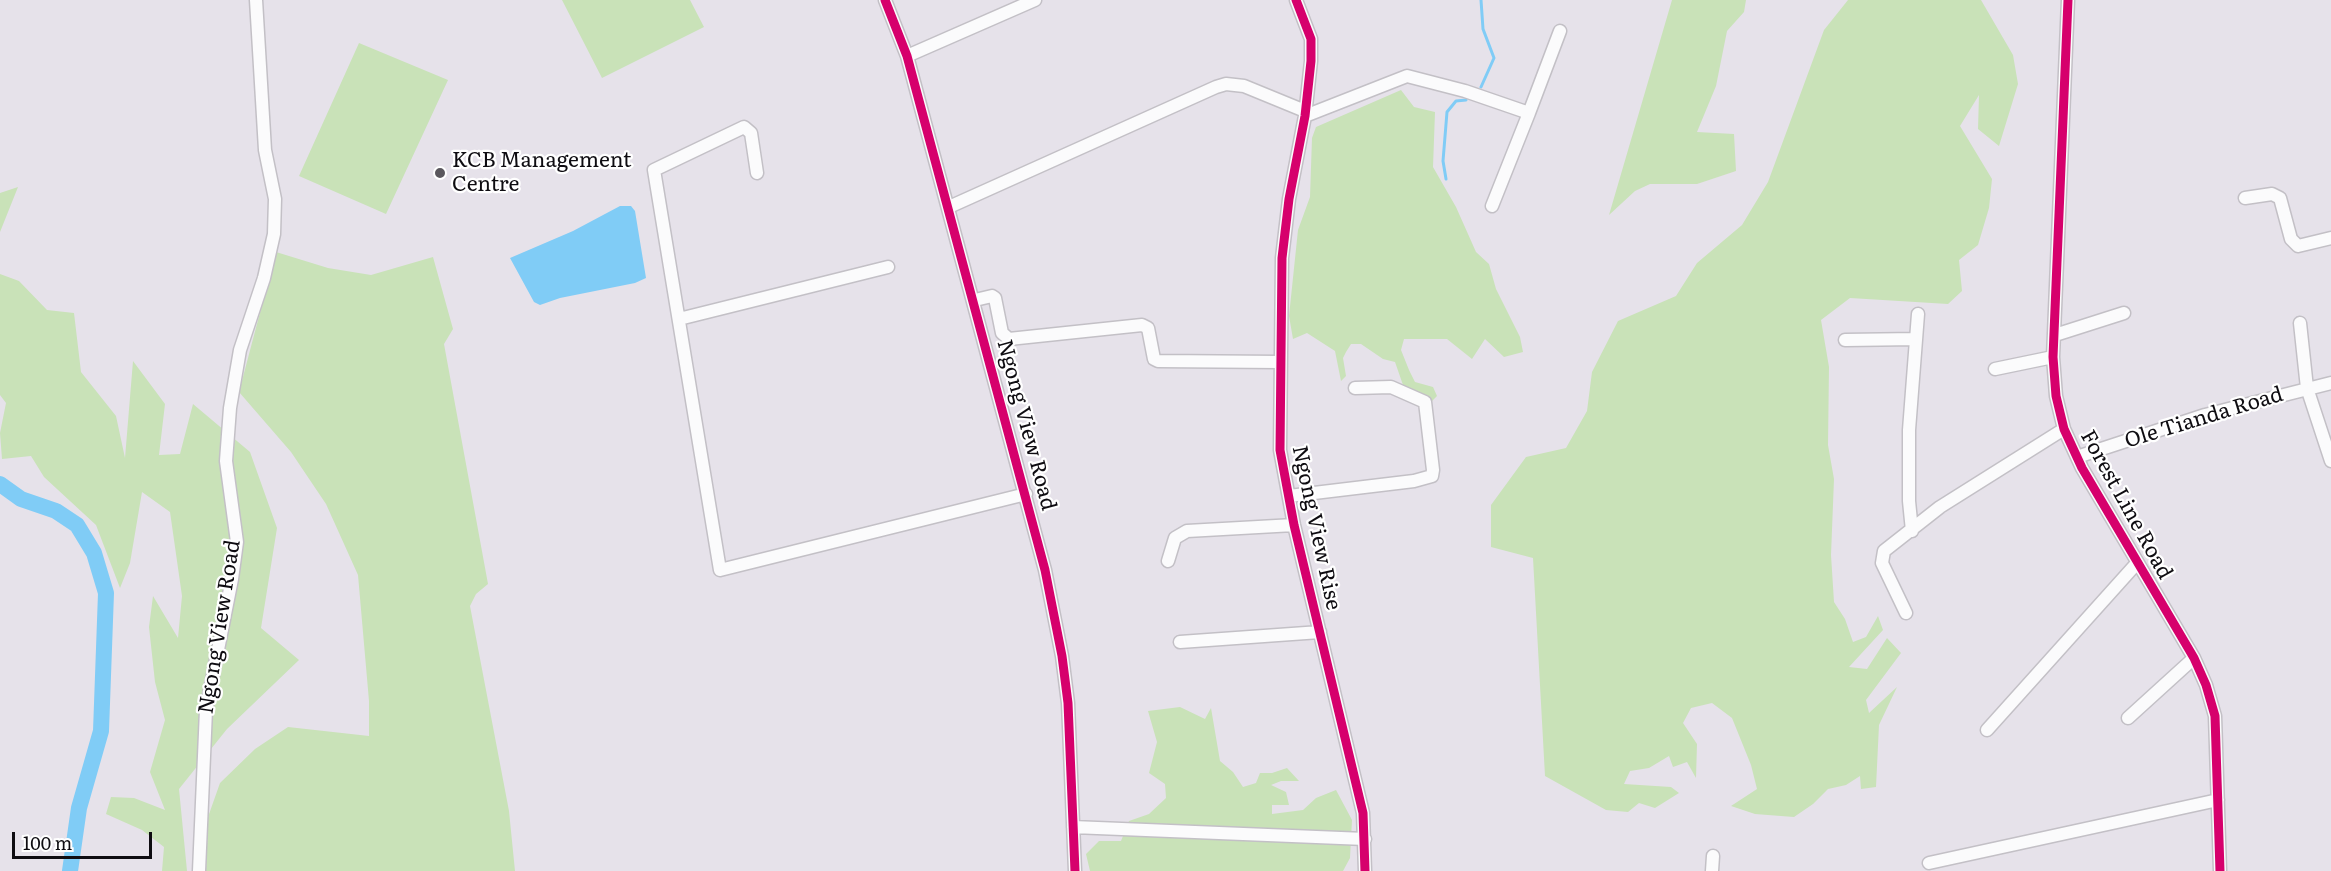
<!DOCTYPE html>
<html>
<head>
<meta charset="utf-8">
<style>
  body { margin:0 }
  #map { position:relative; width:2331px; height:871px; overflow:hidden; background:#e6e2ea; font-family:Literata,serif }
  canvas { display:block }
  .scale { position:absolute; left:12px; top:832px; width:140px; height:27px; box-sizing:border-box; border:3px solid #0e0c11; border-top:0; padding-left:8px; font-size:18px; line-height:21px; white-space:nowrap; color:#0e0c11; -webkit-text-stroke:4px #fff; paint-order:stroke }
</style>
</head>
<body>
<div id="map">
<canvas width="2331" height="871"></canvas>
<div class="scale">100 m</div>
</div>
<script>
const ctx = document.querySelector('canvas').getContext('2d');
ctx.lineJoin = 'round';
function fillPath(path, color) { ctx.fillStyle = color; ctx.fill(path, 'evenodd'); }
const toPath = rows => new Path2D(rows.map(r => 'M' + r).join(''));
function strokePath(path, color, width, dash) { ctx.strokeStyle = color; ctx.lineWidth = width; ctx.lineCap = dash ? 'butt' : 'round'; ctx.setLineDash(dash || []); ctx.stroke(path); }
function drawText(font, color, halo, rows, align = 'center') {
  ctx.font = font + ' Literata,serif'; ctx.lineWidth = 4.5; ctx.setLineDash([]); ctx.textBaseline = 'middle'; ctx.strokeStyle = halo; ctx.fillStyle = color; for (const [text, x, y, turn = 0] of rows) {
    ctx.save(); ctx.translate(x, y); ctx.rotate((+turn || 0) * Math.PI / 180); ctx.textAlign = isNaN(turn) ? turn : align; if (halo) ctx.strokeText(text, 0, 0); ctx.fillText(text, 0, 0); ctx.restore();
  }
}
const green = toPath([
  [562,0,690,0,704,27,602,78],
  [1672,0,1746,0,1744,12,1727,31,1716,86,1697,132,1734,134,1736,171,1697,184,1650,184,1635,191,1609,215],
  [1848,0,1981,0,2013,55,2018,84,1999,146,1978,129,1979,95,1960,126,1992,179,1989,208,1978,245,1959,260,1962,291,1948,304,1850,298,1821,320,1829,367,1828,445,1834,479,1831,555,1834,602,1845,619,1853,642,1866,637,1878,616,1883,630,1849,667,1867,669,1887,638,1901,653,1866,700,1869,713,1897,687,1879,725,1876,787,1861,789,1860,776,1846,785,1828,789,1813,804,1794,817,1755,814,1731,806,1757,789,1751,765,1732,718,1712,703,1691,708,1683,723,1697,744,1696,778,1687,762,1673,767,1669,756,1649,768,1630,771,1624,784,1671,787,1679,793,1655,808,1639,803,1628,812,1606,810,1545,776,1533,558,1491,547,1491,505,1526,457,1566,448,1587,411,1592,372,1618,321,1676,296,1697,263,1742,225,1768,182,1824,30],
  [359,43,448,80,386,214,299,176],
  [1401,90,1414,107,1435,112,1433,167,1456,207,1476,252,1489,264,1496,289,1520,337,1523,352,1504,357,1485,339,1472,359,1447,339,1404,339,1401,350,1409,370,1415,382,1433,387,1437,396,1432,401,1403,385,1395,362,1383,359,1361,344,1351,344,1346,352,1343,358,1346,376,1341,381,1335,351,1307,333,1293,339,1289,316,1298,230,1310,197,1312,138,1316,127],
  [18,187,0,232,0,236,0,193],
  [276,252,328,268,371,275,433,257,453,329,444,344,488,584,476,594,470,606,509,811,515,871,206,871,208,817,220,783,255,749,288,727,369,736,369,701,358,575,326,504,291,452,239,392],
  [0,274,19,281,47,310,74,313,81,372,116,416,125,458,133,361,165,404,159,455,180,454,193,404,250,452,277,528,261,628,299,660,227,729,179,789,187,871,162,871,164,847,142,830,106,814,111,797,134,798,165,810,150,772,165,720,155,682,149,627,153,596,178,638,182,596,170,512,142,492,130,563,120,588,96,525,44,477,31,456,2,459,0,433,6,403,0,395],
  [1180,707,1205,719,1211,708,1220,761,1233,772,1243,787,1256,783,1260,773,1272,773,1287,768,1299,781,1281,781,1271,785,1286,792,1289,805,1272,805,1272,814,1303,810,1316,798,1336,790,1352,820,1350,858,1343,871,1090,871,1086,854,1099,841,1121,841,1129,821,1149,814,1166,798,1165,784,1149,773,1157,742,1148,711]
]);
const water = toPath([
  [620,206,631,206,635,211,646,278,635,283,560,298,540,305,534,302,510,258,573,231]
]);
const stream = toPath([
  [1481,0,1483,29,1494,58,1481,87],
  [1446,179,1443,161,1447,112,1456,101,1466,100]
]);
const river = toPath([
  [0,484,21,499,56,511,77,525,94,553,106,593,101,731,79,808,70,871]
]);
const minor = toPath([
  [885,0,907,56,1045,570,1062,656,1068,703,1075,871],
  [1296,0,1311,39,1311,61,1305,116,1289,199,1282,258,1280,450,1294,525,1363,813,1365,871],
  [2068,0,2053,357,2056,396,2064,429,2082,468,2194,658,2206,685,2215,716,2220,871],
  [907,56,1035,0],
  [1529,113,1560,31],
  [1305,116,1407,76,1465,91,1529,113,1492,206],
  [757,173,751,133,744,127,654,170,720,570,1026,494],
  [2245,198,2272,194,2280,198,2291,239,2298,246,2331,238],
  [949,207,1216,87,1226,84,1244,86,1305,111],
  [975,300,992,296,995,298,1002,333,1009,339,1142,325,1148,328,1154,359,1158,361,1280,362],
  [679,319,888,267],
  [2300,323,2307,388,2331,461],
  [2055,335,2124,313],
  [1845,340,1916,339],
  [1995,369,2053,357],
  [2077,457,2205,415,2331,383],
  [1289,496,1414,481,1432,476,1433,470,1425,402,1391,387,1355,388],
  [1912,531,1909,501,1909,430,1918,314],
  [1168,561,1175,538,1187,531,1294,525],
  [1906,613,1882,563,1884,551,1940,507,2064,429],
  [1180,642,1320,632],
  [2128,718,2194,658],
  [1987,730,2137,563],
  [1073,827,1365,839],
  [1929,863,2218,800],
  [199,871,206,710,232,579,237,542,226,461,230,408,240,350,264,278,274,234,275,199,265,150,256,0],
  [1712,871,1713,856]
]);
const cycleway = toPath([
  [885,0,907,56,1045,570,1062,656,1068,703,1075,871],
  [1296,0,1311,39,1311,61,1305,116,1289,199,1282,258,1280,450,1294,525,1363,813,1365,871],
  [2068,0,2053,357,2056,396,2064,429,2082,468,2194,658,2206,685,2215,716,2220,871]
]);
const markers = [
  [440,173,6,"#5a575d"]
];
const poiNames = [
  ["KCB Management",452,161],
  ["Centre",452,185]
];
const streetNames = [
  ["Ole Tianda Road",2204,418,-17],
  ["Ngong View Road",1026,425,75],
  ["Forest Line Road",2126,505,61],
  ["Ngong View Rise",1316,528,78],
  ["Ngong View Road",220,627,-81]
];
fillPath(green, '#c9e2b8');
fillPath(water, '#80ccf6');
strokePath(stream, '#80ccf6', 3);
strokePath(river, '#80ccf6', 16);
strokePath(minor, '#c3c0c6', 15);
strokePath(minor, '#fbfbfc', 12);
strokePath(cycleway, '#d6006c', 9);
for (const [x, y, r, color] of markers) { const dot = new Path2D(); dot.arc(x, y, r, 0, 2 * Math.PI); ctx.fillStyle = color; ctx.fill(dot); strokePath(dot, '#fff', 2); }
drawText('21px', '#0e0c11', '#fff', poiNames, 'left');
drawText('21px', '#0e0c11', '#fff', streetNames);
</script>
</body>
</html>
